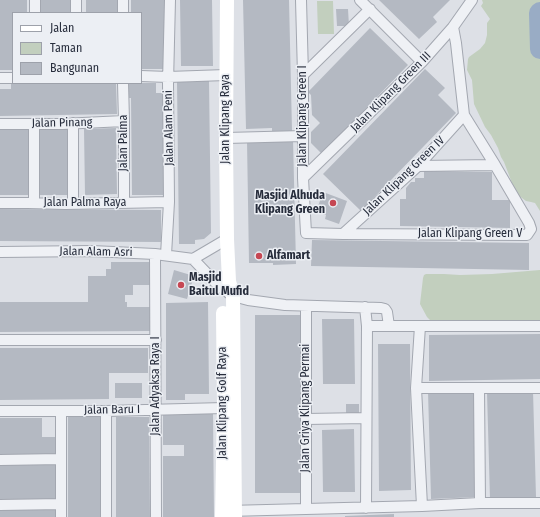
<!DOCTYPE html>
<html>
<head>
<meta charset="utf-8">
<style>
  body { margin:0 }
  #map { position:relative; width:540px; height:517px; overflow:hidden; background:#dde0e6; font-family:"Fira Sans Condensed",sans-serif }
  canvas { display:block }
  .legend { position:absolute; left:12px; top:12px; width:130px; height:72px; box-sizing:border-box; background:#eceff4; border:1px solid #9da1aa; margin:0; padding:5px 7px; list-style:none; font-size:12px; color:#272d3c }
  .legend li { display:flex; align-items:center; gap:8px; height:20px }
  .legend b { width:20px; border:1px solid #9da1aa }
</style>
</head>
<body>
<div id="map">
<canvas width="540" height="517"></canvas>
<ul class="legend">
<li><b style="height:5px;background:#fff"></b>Jalan</li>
<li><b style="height:11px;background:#c2cfbe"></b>Taman</li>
<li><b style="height:11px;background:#b4b9c2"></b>Bangunan</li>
</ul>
</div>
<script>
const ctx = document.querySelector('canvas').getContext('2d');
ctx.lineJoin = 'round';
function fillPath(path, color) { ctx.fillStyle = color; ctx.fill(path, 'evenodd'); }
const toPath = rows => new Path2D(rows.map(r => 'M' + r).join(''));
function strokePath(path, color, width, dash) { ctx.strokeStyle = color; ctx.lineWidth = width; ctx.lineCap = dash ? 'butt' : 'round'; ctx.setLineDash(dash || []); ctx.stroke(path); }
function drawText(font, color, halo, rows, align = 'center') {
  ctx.font = font + ' "Fira Sans Condensed",sans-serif'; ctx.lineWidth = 3; ctx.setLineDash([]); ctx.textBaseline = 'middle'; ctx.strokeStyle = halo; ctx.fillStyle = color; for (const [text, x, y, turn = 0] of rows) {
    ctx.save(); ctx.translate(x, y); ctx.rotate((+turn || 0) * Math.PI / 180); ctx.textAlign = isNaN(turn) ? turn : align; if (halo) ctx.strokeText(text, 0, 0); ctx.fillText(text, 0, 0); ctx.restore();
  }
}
const green = toPath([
  [482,0,540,0,540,211,535,203,531,202,526,201,518,195,512,183,504,162,501,157,498,148,491,135,485,127,474,104,472,80,467,70,468,59,469,57,480,49,485,43,487,35,487,23,490,19,481,6,483,3],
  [317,1,333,1,334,34,318,34],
  [540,270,540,322,435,322,430,320,427,317,420,304,423,278,424,275,426,274,444,274,460,275,492,274]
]);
const river = toPath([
  [540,12,539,13,540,49]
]);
const building = toPath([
  [0,0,27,0,27,13,13,13,13,70,0,70],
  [41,0,73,0,73,13,41,13],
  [86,0,118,0,118,13,86,13],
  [131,0,164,0,164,69,141,69,141,13,131,13],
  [180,0,212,0,213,66,181,66],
  [243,0,289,0,292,131,272,131,272,128,246,129],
  [379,0,450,0,433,17,437,22,419,39],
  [336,9,348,9,349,26,337,26],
  [370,28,408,65,322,154,311,143,311,132,320,123,312,115,311,95,308,92],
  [425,69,445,88,438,95,456,113,361,211,323,174],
  [177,81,209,81,211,233,204,239,195,240,195,244,179,244],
  [116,83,117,114,0,116,0,89,11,89,11,84],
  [129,83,156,83,156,93,163,93,164,195,132,195,131,98,129,98],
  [30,128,30,195,0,195,0,129],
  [70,128,71,195,39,195,38,129],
  [116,128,117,194,85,195,84,129],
  [293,139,296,264,273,265,273,263,249,263,247,141],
  [424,171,492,172,492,200,510,200,510,228,400,226,400,199,406,199,406,188,411,182,415,182,415,178,424,178],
  [323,192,347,201,339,224,325,219,326,215,316,212],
  [0,209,161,210,161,242,0,241],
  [312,240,529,243,529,270,311,266],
  [111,262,150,262,150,285,133,285,133,295,125,295,125,302,127,302,127,307,150,307,150,331,0,332,0,302,88,302,88,276,106,276,106,269,111,269],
  [174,270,194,276,187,299,168,294],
  [208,302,209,394,185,394,185,400,166,400,166,303],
  [255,315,301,315,301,493,255,493],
  [322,319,354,319,355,384,323,384],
  [540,334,540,379,429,381,429,335],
  [378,344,410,344,411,490,379,491],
  [0,348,148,348,148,373,109,373,109,399,0,400],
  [115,383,142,383,142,398,115,398],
  [474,390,477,497,431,499,428,391],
  [533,391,536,497,490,499,487,392],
  [346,404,359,404,359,414,346,414],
  [213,413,214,517,163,517,163,456,184,456,184,445,163,445,163,414],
  [68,417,101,417,101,517,68,517],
  [116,417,149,417,150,517,116,517],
  [0,418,42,418,42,437,56,437,56,454,0,455],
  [354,429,355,492,323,492,322,430],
  [55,464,55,501,0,501,0,465],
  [56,506,56,517,0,517,0,508],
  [394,514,394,517,345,517,345,516]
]);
const street = toPath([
  [35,0,35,13],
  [76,0,76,13],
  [301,0,303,75,303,178,306,233,343,234,527,235,531,229,529,223,495,165,464,115,456,43,453,27],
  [360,0,422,62],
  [123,13,123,0],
  [303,75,370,9],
  [141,76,168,77,226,75],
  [0,78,13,78],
  [123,83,124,121,124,203],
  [0,124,62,124,124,121],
  [34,124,34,203],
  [226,138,303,136],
  [418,166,495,165],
  [303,178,422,62,453,27,472,0],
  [0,203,28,203,65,204,169,202],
  [73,204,73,123],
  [343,234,418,166,464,115],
  [0,252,92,251,155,254,193,259],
  [155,254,156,517],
  [166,255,169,202,168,83,170,0],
  [193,259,215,282,223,289,233,296,248,300,285,305,381,308,385,309,387,312,389,326],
  [193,259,227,239],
  [306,306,306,509],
  [365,307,367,326,366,508],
  [367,326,540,326],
  [420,326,416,388,422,506],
  [0,340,156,340],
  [416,388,540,388],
  [479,388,480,503],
  [0,411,106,411,224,408],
  [61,411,61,517],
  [106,411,106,517],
  [306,419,366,418],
  [0,460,61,459],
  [0,505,61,504],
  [228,511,422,506,480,503,540,503]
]);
const secondary = toPath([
  [227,0,226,138,227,239,229,281,233,296,235,517],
  [222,517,224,408,223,313]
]);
const markers = [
  [333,203,4,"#c64753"],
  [259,256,4,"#c64753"],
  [181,285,4,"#c64753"]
];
const streetNames = [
  ["Jalan Klipang Green III",391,92,-45],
  ["Jalan Klipang Green I",303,116,-90],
  ["Jalan Klipang Raya",226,119,-90],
  ["Jalan Pinang",62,123,-1],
  ["Jalan Alam Peni",169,128,-91],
  ["Jalan Palma",124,143,-90],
  ["Jalan Klipang Green IV",404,176,-44],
  ["Jalan Palma Raya",85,203],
  ["Jalan Klipang Green V",470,234],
  ["Jalan Alam Asri",96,252,1],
  ["Jalan Adyaksa Raya I",156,386,-90],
  ["Jalan Klipang Golf Raya",223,403,-90],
  ["Jalan Griya Klipang Permai",306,408,-90],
  ["Jalan Baru I",112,410,-1]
];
const poiNames = [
  ["Masjid Alhuda",325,196,"right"],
  ["Klipang Green",325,210,"right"],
  ["Alfamart",267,256],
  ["Masjid",189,278],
  ["Baitul Mufid",189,292]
];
fillPath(green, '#c2cfbe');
strokePath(river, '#99acc5', 20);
fillPath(building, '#b4b9c2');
strokePath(street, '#a3a7b0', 12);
strokePath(street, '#eff1f5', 10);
strokePath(secondary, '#fff', 14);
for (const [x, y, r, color] of markers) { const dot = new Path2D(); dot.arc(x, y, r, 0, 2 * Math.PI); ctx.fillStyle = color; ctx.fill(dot); strokePath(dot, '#eceff4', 1.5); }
drawText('12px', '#272d3c', '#eceff4', streetNames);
drawText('bold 12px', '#272d3c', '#eceff4', poiNames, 'left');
</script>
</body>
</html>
